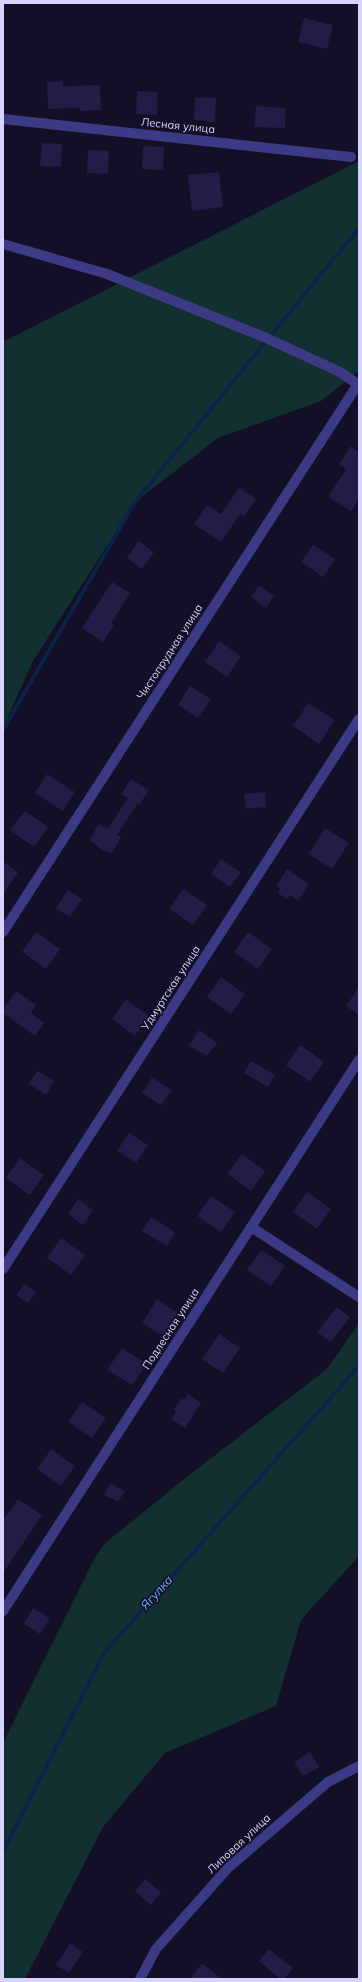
<!DOCTYPE html>
<html>
<head>
<meta charset="utf-8">
<style>
  body { margin:0 }
  #map { position:relative; width:362px; height:1982px; overflow:hidden; background:#130f26; font-family:Mulish,sans-serif }
  canvas { display:block }
  .frame { position:absolute; inset:0; border:4px solid #d9d4ff; pointer-events:none }
</style>
</head>
<body>
<div id="map">
<canvas width="362" height="1982"></canvas>
<div class="frame"></div>
</div>
<script>
const ctx = document.querySelector('canvas').getContext('2d');
ctx.lineJoin = 'round';
function fillPath(path, color) { ctx.fillStyle = color; ctx.fill(path, 'evenodd'); }
const toPath = rows => new Path2D(rows.map(r => 'M' + r).join(''));
function strokePath(path, color, width, dash) { ctx.strokeStyle = color; ctx.lineWidth = width; ctx.lineCap = dash ? 'butt' : 'round'; ctx.setLineDash(dash || []); ctx.stroke(path); }
function drawText(font, color, halo, rows, align = 'center') {
  ctx.font = font + ' Mulish,sans-serif'; ctx.lineWidth = 3.5; ctx.setLineDash([]); ctx.textBaseline = 'middle'; ctx.strokeStyle = halo; ctx.fillStyle = color; for (const [text, x, y, turn = 0] of rows) {
    ctx.save(); ctx.translate(x, y); ctx.rotate((+turn || 0) * Math.PI / 180); ctx.textAlign = isNaN(turn) ? turn : align; if (halo) ctx.strokeText(text, 0, 0); ctx.fillText(text, 0, 0); ctx.restore();
  }
}
const green = toPath([
  [359,161,359,371,321,401,218,438,135,502,33,661,3,728,3,342],
  [359,1323,359,1556,301,1620,276,1706,165,1753,103,1827,25,1979,3,1979,3,1743,93,1561,104,1544,193,1472,327,1369]
]);
const stream = toPath([
  [272,334,359,228],
  [3,730,135,502,267,340],
  [3,1852,104,1653,359,1366]
]);
const building = toPath([
  [304,18,333,25,327,49,298,42],
  [63,81,63,86,100,85,101,110,80,111,80,108,48,109,47,82],
  [137,91,158,92,157,115,136,114],
  [195,97,216,98,215,122,194,120],
  [256,106,286,108,285,128,254,127],
  [42,143,62,144,61,167,40,166],
  [143,146,164,147,163,170,142,169],
  [88,150,109,151,108,174,87,173],
  [219,172,223,207,192,211,188,175],
  [351,446,359,452,359,499,351,511,328,497,346,469,339,464],
  [239,488,256,499,244,517,240,514,221,542,194,524,207,505,221,514],
  [138,541,154,552,142,569,127,558],
  [313,545,335,559,323,577,301,562],
  [112,582,130,593,111,624,114,625,103,642,82,628],
  [259,585,274,596,266,608,251,597],
  [219,641,241,656,227,677,205,662],
  [190,686,211,699,198,718,178,705],
  [308,703,335,720,319,744,293,726],
  [47,774,75,792,63,811,35,793],
  [131,779,149,790,139,805,137,804,117,835,121,837,111,854,106,851,105,852,89,840,99,824,108,829,128,798,121,794],
  [265,792,266,807,246,809,244,794],
  [25,811,48,827,34,847,10,830],
  [325,828,349,843,332,869,309,854],
  [221,859,241,872,230,887,211,874],
  [3,861,18,872,3,894],
  [287,869,309,884,298,901,290,895,287,899,278,893,280,889,276,886],
  [183,889,207,905,193,925,169,909],
  [68,890,82,899,70,917,56,908],
  [36,932,60,949,46,969,22,952],
  [248,932,272,949,258,969,234,952],
  [221,977,245,994,231,1014,207,997],
  [359,987,359,1015,346,1006],
  [16,991,36,1005,31,1013,44,1023,35,1036,3,1013,3,1010],
  [126,999,149,1016,135,1036,112,1019],
  [199,1030,217,1043,207,1056,189,1046],
  [300,1045,324,1062,310,1082,286,1065],
  [251,1061,275,1075,268,1087,244,1073],
  [37,1071,54,1081,46,1095,29,1084],
  [152,1077,172,1090,161,1105,142,1093],
  [129,1133,148,1145,136,1163,117,1151],
  [242,1154,265,1171,251,1191,227,1174],
  [20,1158,44,1175,30,1195,6,1178],
  [307,1192,331,1209,317,1229,293,1212],
  [211,1196,235,1212,221,1232,197,1216],
  [78,1199,93,1210,83,1225,68,1214],
  [151,1217,175,1232,167,1246,142,1231],
  [61,1238,85,1255,71,1275,47,1258],
  [261,1250,285,1266,271,1286,247,1270],
  [24,1284,36,1292,28,1303,16,1295],
  [157,1299,180,1314,165,1337,142,1323],
  [337,1307,350,1317,331,1342,317,1332],
  [219,1334,240,1348,223,1373,202,1359],
  [122,1348,147,1364,132,1385,107,1370],
  [188,1394,201,1403,185,1428,171,1419,176,1412,174,1410,181,1398,184,1400],
  [82,1402,106,1418,92,1438,68,1422],
  [51,1449,75,1466,61,1486,37,1469],
  [110,1483,125,1491,118,1502,104,1495],
  [18,1499,42,1515,3,1573,3,1520],
  [33,1608,50,1618,40,1634,24,1624],
  [310,1752,319,1767,303,1776,294,1762],
  [145,1879,161,1892,151,1905,135,1891],
  [70,1943,83,1952,69,1973,56,1965],
  [269,1949,293,1968,284,1979,280,1979,259,1961],
  [202,1963,222,1979,190,1979]
]);
const minor = toPath([
  [3,119,351,157],
  [3,244,107,274,264,337,340,372,359,385],
  [3,932,358,384],
  [251,1227,359,1297],
  [3,1269,359,719],
  [3,1611,359,1060],
  [140,1979,156,1949,228,1868,328,1782,359,1766]
]);
const streetNames = [
  ["Лесная улица",178,126,6],
  ["Чистопрудная улица",170,652,-57],
  ["Удмуртская улица",171,988,-57],
  ["Подлесная улица",171,1329,-57],
  ["Липовая улица",239,1844,-43]
];
const waterNames = [
  ["Ягулка",157,1593,-48]
];
fillPath(green, '#12302f');
strokePath(stream, '#0c2248', 4);
fillPath(building, '#241b47');
strokePath(minor, '#3d3a85', 10);
drawText('11px', '#d9d4ff', '#130f26', streetNames);
drawText('italic 12px', '#62b6ff', '#130f26', waterNames);
</script>
</body>
</html>
